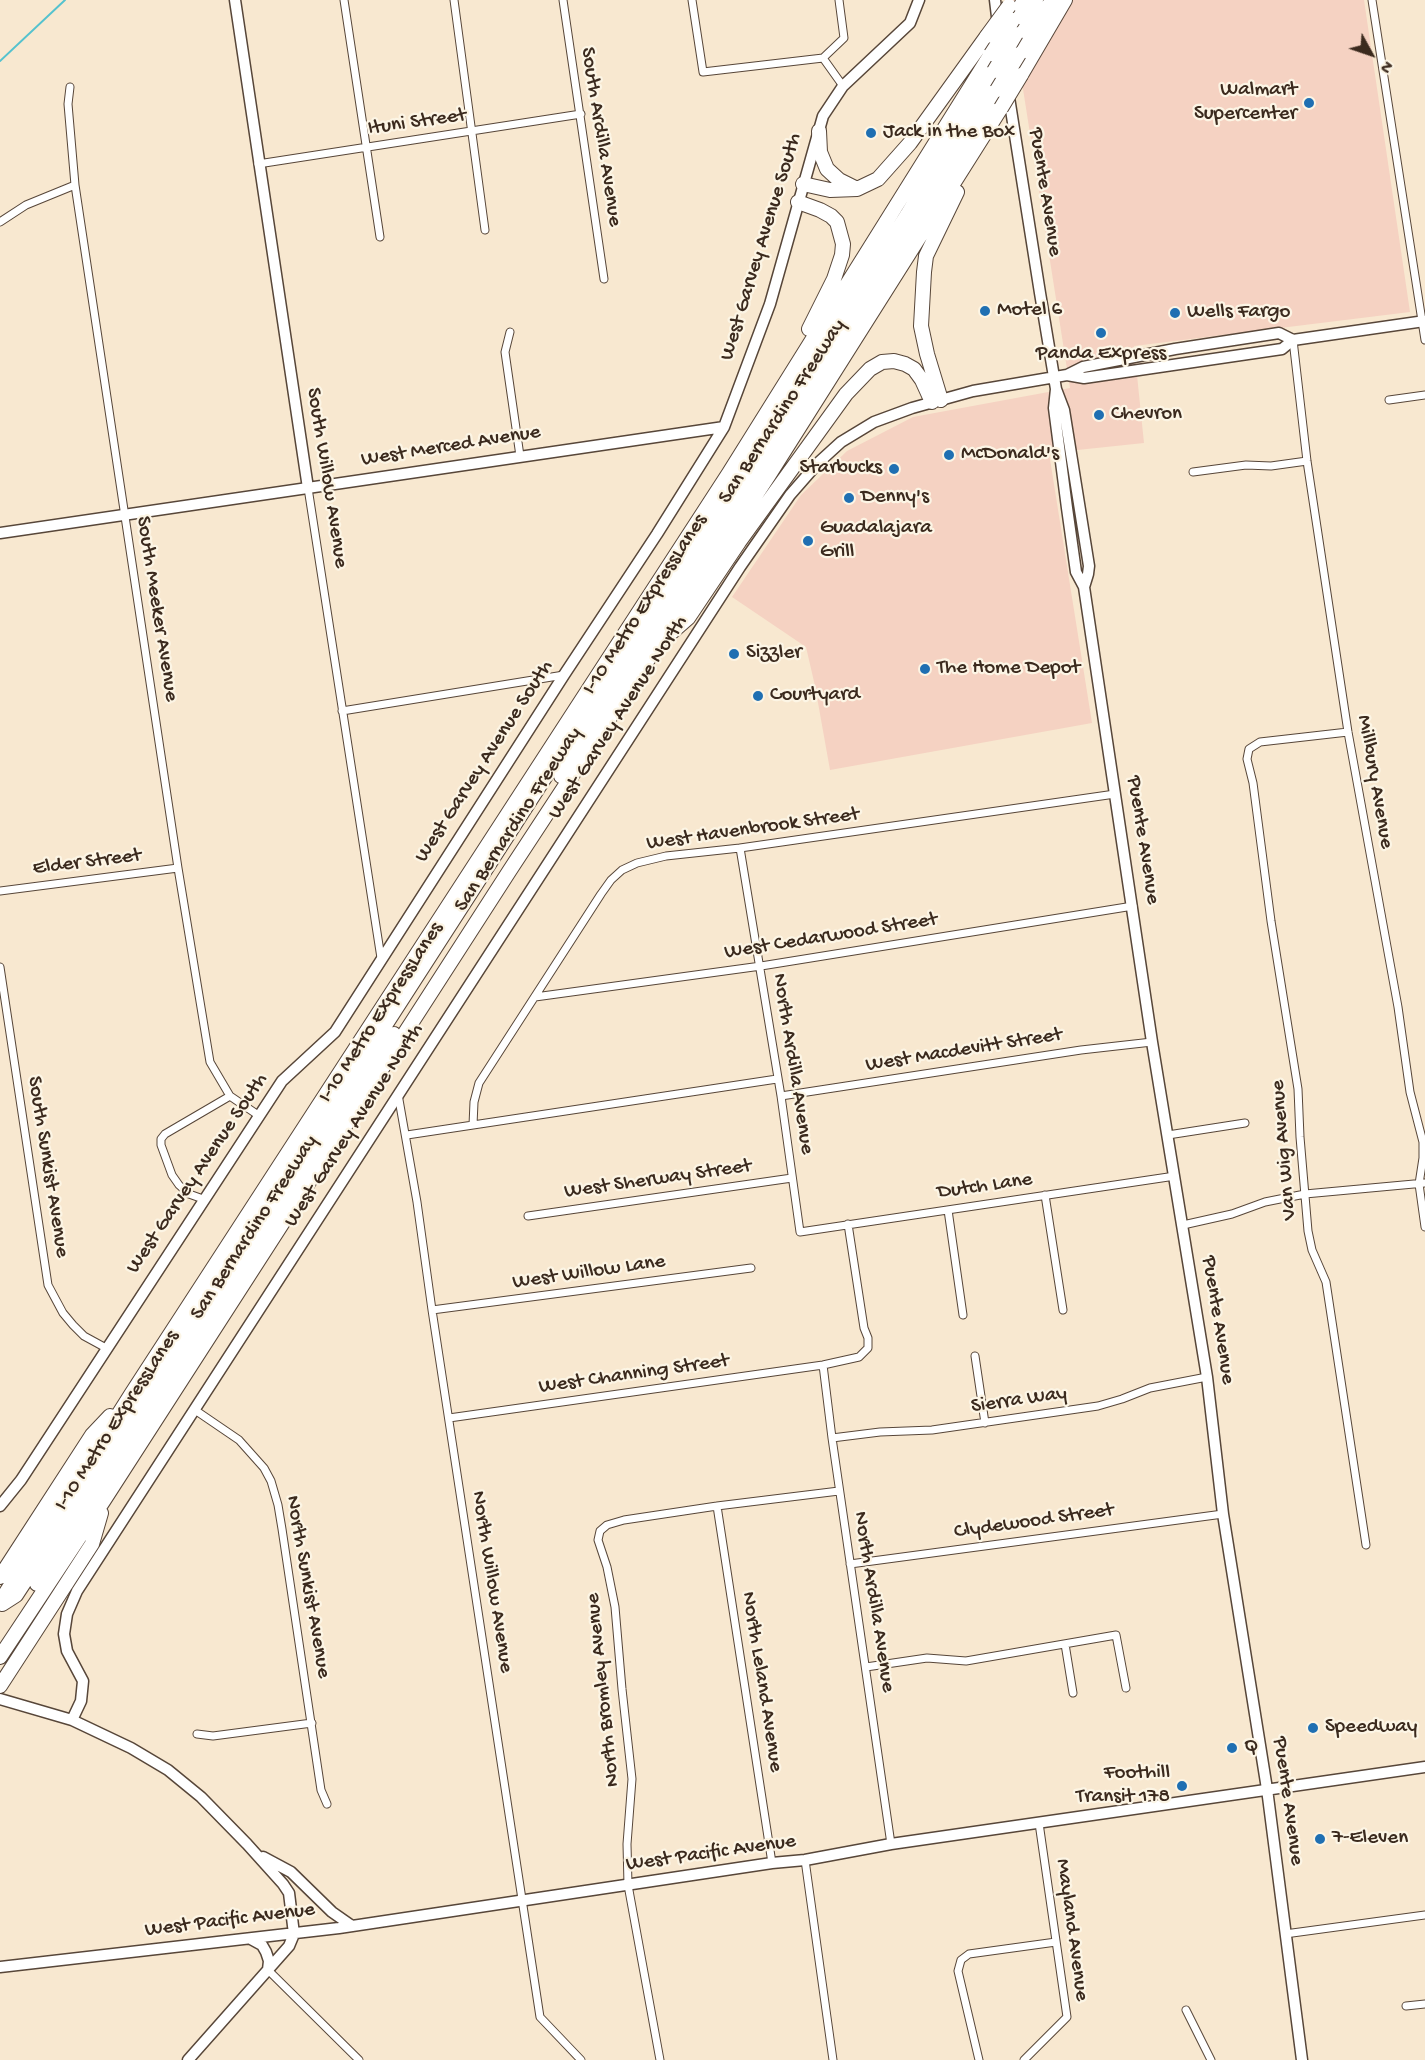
<!DOCTYPE html>
<html>
<head>
<meta charset="utf-8">
<style>
  body { margin:0 }
  #map { position:relative; width:1425px; height:2060px; overflow:hidden; background:#f8e8d0; font-family:"Gochi Hand",sans-serif }
  canvas { display:block }
  .north { position:absolute; left:1341px; top:24px; width:60px; height:60px; -webkit-text-stroke:4px #fcf5e5; paint-order:stroke; rotate:130deg; font-size:16px; font-weight:700; line-height:24px; text-align:center; color:#3b2a1e }
  .north::after { content:''; display:block; margin:auto; width:21px; height:27px; background:#3b2a1e; clip-path:polygon(50% 0,100% 100%,50% 72%,0 100%) }
</style>
</head>
<body>
<div id="map">
<canvas width="1425" height="2060"></canvas>
<div class="north">N</div>
</div>
<script>
const ctx = document.querySelector('canvas').getContext('2d');
ctx.lineJoin = 'round';
function fillPath(path, color) { ctx.fillStyle = color; ctx.fill(path, 'evenodd'); }
const toPath = rows => new Path2D(rows.map(r => 'M' + r).join(''));
function strokePath(path, color, width, dash) { ctx.strokeStyle = color; ctx.lineWidth = width; ctx.lineCap = dash ? 'butt' : 'round'; ctx.setLineDash(dash || []); ctx.stroke(path); }
function drawText(font, color, halo, rows, align = 'center') {
  ctx.font = font + ' "Gochi Hand",sans-serif'; ctx.lineWidth = 4.5; ctx.setLineDash([]); ctx.textBaseline = 'middle'; ctx.strokeStyle = halo; ctx.fillStyle = color; for (const [text, x, y, turn = 0] of rows) {
    ctx.save(); ctx.translate(x, y); ctx.rotate((+turn || 0) * Math.PI / 180); ctx.textAlign = isNaN(turn) ? turn : align; if (halo) ctx.strokeText(text, 0, 0); ctx.fillText(text, 0, 0); ctx.restore();
  }
}
const built = toPath([
  [1009,0,1364,0,1410,312,1134,346,1144,443,1049,453,1092,723,830,770,815,686,806,647,732,597,801,495,847,451,913,417,1070,388]
]);
const stream = toPath([
  [0,61,65,0]
]);
const street = toPath([
  [344,0,380,237],
  [454,0,485,230],
  [563,0,604,279],
  [692,0,703,72,823,58,843,86],
  [1372,0,1425,340],
  [823,58,844,38,839,0],
  [70,87,68,104,75,185,178,868,210,1062,230,1096,258,1115],
  [258,164,581,114],
  [0,222,26,205,75,185],
  [510,332,505,352,520,456],
  [1293,340,1307,461,1348,732,1398,1007,1410,1092,1423,1142,1423,1158,1419,1184,1425,1227],
  [1389,400,1425,395],
  [1193,472,1246,465,1271,466,1307,461],
  [308,488,381,958],
  [342,711,564,675],
  [1348,732,1260,742,1249,749,1247,759,1253,783,1271,921,1298,1089,1300,1137,1308,1231,1312,1250,1326,1282,1366,1545],
  [740,848,781,1096,800,1232,1175,1176],
  [0,891,178,868],
  [0,967,48,1285,63,1313,73,1325,84,1336,106,1348],
  [535,997,761,966,1133,906],
  [398,1094,417,1202,432,1310,540,2017,581,2060],
  [781,1096,1081,1050,1152,1042],
  [473,1125,474,1102,479,1083,601,894,611,880,622,870,637,863,666,856,740,848,1115,794],
  [407,1135,777,1079],
  [1168,1135,1245,1123],
  [1045,1195,1063,1310],
  [203,1199,189,1194,179,1185,172,1175,161,1145,161,1139,165,1134,230,1096],
  [948,1210,963,1315],
  [528,1216,792,1178],
  [1183,1225,1232,1214,1265,1202,1305,1194,1425,1183],
  [432,1310,751,1268],
  [975,1356,985,1423],
  [823,1365,832,1438,891,1844],
  [195,1410,239,1440,264,1468,271,1481,278,1505,282,1529,321,1790,327,1804],
  [449,1418,823,1365,859,1357,868,1348,868,1338,864,1328,848,1224],
  [832,1438,880,1432,932,1430,1098,1406,1122,1399,1150,1388,1207,1377],
  [717,1506,772,1863],
  [850,1564,1223,1514],
  [1065,1644,1073,1693],
  [866,1667,927,1658,966,1661,1116,1635,1126,1688],
  [197,1734,213,1736,312,1723],
  [805,1860,833,2060],
  [1285,1934,1425,1915],
  [268,1970,359,2060],
  [1406,2006,1425,2004],
  [1186,2010,1211,2060],
  [660,2060,628,1885,627,1844,632,1779,622,1689,615,1607,607,1567,598,1540,600,1531,607,1525,624,1520,717,1506,839,1491],
  [979,2060,958,1971,961,1960,969,1954,1056,1942],
  [1024,2060,1067,2017,1039,1823]
]);
const secondary = toPath([
  [235,0,308,488],
  [995,0,998,25],
  [1008,91,1040,293,1056,389,1064,410,1089,566,1088,574,1084,587],
  [1067,375,1083,367,1175,349,1279,333,1293,340,1425,321],
  [1056,389,1054,408,1067,508,1076,572,1084,587,1152,1042,1207,1377,1223,1514,1267,1789,1302,2060],
  [0,533,724,427],
  [0,1506,21,1480,282,1081,335,1032,564,675,657,534,724,427,770,304,823,116,843,86,910,23,919,0],
  [0,1699,72,1720,131,1748,168,1770,201,1797,247,1844,283,1884,289,1893,294,1934,289,1946,188,2060],
  [72,1720,81,1701,83,1681,67,1651,64,1634,67,1614,77,1591,740,567,790,495,818,463,841,442,874,422,912,408,973,391,1067,375,1084,378,1282,349,1293,340],
  [263,1857,291,1872,332,1912,352,1926],
  [251,1939,262,1945,266,1952,269,1961,268,1970],
  [0,1967,339,1928,772,1863,805,1860,891,1844,1425,1767]
]);
const highway = toPath([
  [1013,20,1024,0],
  [1016,34,1036,0],
  [1019,54,1052,0],
  [1021,75,1065,0],
  [819,131,820,152,827,169,839,180,855,188],
  [803,184,830,190,857,189,878,179,910,143,987,36],
  [798,202,820,210,831,216,837,222,843,244,842,255,834,279,809,329],
  [941,400,927,354,921,326,924,272,926,256,957,192],
  [672,632,688,618,739,542,846,394,870,369,882,362,894,361,905,364,914,369,922,380,932,402],
  [561,776,892,262,997,90],
  [0,1577,92,1435,110,1416],
  [37,1584,394,1034],
  [0,1602,132,1393,729,473,991,54],
  [2,1604,16,1595,145,1398,828,338,907,215,994,71],
  [0,1657,104,1500,510,870,769,475,1001,108],
  [0,1686,92,1544,101,1513]
]);
const highwayBridge = toPath([
  [987,36,1009,6],
  [991,54,1013,20],
  [994,71,1016,34],
  [997,90,1019,54],
  [1001,108,1021,75]
]);
const markers = [
  [1309,103,6,"#1f6fb2"],
  [871,133,6,"#1f6fb2"],
  [985,311,6,"#1f6fb2"],
  [1175,313,6,"#1f6fb2"],
  [1101,333,6,"#1f6fb2"],
  [1099,415,6,"#1f6fb2"],
  [949,455,6,"#1f6fb2"],
  [894,469,6,"#1f6fb2"],
  [849,498,6,"#1f6fb2"],
  [808,541,6,"#1f6fb2"],
  [734,654,6,"#1f6fb2"],
  [925,669,6,"#1f6fb2"],
  [758,696,6,"#1f6fb2"],
  [1313,1728,6,"#1f6fb2"],
  [1232,1748,6,"#1f6fb2"],
  [1182,1786,6,"#1f6fb2"],
  [1320,1839,6,"#1f6fb2"]
];
const poiNames = [
  ["Walmart",1297,91,"right"],
  ["Supercenter",1297,115,"right"],
  ["Jack in the Box",883,133],
  ["Motel 6",997,311],
  ["Wells Fargo",1187,313],
  ["Panda Express",1101,355,"center"],
  ["Chevron",1111,415],
  ["McDonald's",961,455],
  ["Starbucks",882,469,"right"],
  ["Denny's",861,498],
  ["Guadalajara",820,529],
  ["Grill",820,553],
  ["Sizzler",746,654],
  ["The Home Depot",937,669],
  ["Courtyard",770,696],
  ["Speedway",1325,1728],
  ["Q",1244,1748],
  ["Foothill",1170,1774,"right"],
  ["Transit 178",1170,1798,"right"],
  ["7-Eleven",1332,1839]
];
const streetNames = [
  ["Ituni Street",417,123,-8],
  ["South Ardilla Avenue",600,137,81],
  ["Puente Avenue",1044,192,81],
  ["West Garvey Avenue South",762,247,-73],
  ["San Bernardino Freeway",783,412,-57],
  ["West Merced Avenue",451,447,-9],
  ["South Willow Avenue",326,478,81],
  ["I-10 Metro ExpressLanes",646,605,-57],
  ["South Meeker Avenue",156,609,81],
  ["West Garvey Avenue North",619,718,-57],
  ["West Garvey Avenue South",485,762,-57],
  ["Millbury Avenue",1374,782,80],
  ["San Bernardino Freeway",519,820,-57],
  ["West Havenbrook Street",753,830,-8],
  ["Puente Avenue",1142,840,81],
  ["Elder Street",87,863,-7],
  ["West Cedarwood Street",831,937,-9],
  ["I-10 Metro ExpressLanes",382,1013,-57],
  ["West Macdevitt Street",964,1051,-9],
  ["North Ardilla Avenue",792,1064,81],
  ["West Garvey Avenue North",355,1126,-57],
  ["Van Wig Avenue",1285,1150,-95],
  ["South Sunkist Avenue",47,1167,81],
  ["West Garvey Avenue South",198,1174,-56],
  ["West Sherway Street",658,1180,-8],
  ["Dutch Lane",985,1187,-8],
  ["San Bernardino Freeway",255,1228,-57],
  ["West Willow Lane",589,1273,-8],
  ["Puente Avenue",1217,1320,81],
  ["West Channing Street",634,1375,-8],
  ["Sierra Way",1019,1401,-8],
  ["I-10 Metro ExpressLanes",118,1421,-57],
  ["Clydewood Street",1034,1522,-8],
  ["North Willow Avenue",491,1582,81],
  ["North Sunkist Avenue",307,1587,80],
  ["North Ardilla Avenue",873,1602,81],
  ["North Leland Avenue",761,1682,81],
  ["North Bromley Avenue",604,1690,-96],
  ["Puente Avenue",1287,1801,82],
  ["West Pacific Avenue",711,1854,-8],
  ["West Pacific Avenue",230,1921,-7],
  ["Mayland Avenue",1071,1930,82]
];
fillPath(built, '#f5d2c2');
strokePath(stream, '#55c2ce', 2);
strokePath(street, '#574639', 9);
strokePath(secondary, '#574639', 13);
strokePath(highway, '#574639', 16);
strokePath(street, '#fff', 7);
strokePath(secondary, '#fff', 10);
strokePath(highway, '#fff', 14);
strokePath(highwayBridge, '#574639', 16, []);
strokePath(highwayBridge, '#fff', 14);
for (const [x, y, r, color] of markers) { const dot = new Path2D(); dot.arc(x, y, r, 0, 2 * Math.PI); ctx.fillStyle = color; ctx.fill(dot); strokePath(dot, '#fcf5e5', 2); }
drawText('21px', '#3b2a1e', '#fcf5e5', poiNames, 'left');
drawText('21px', '#3b2a1e', '#fcf5e5', streetNames);
</script>
</body>
</html>
